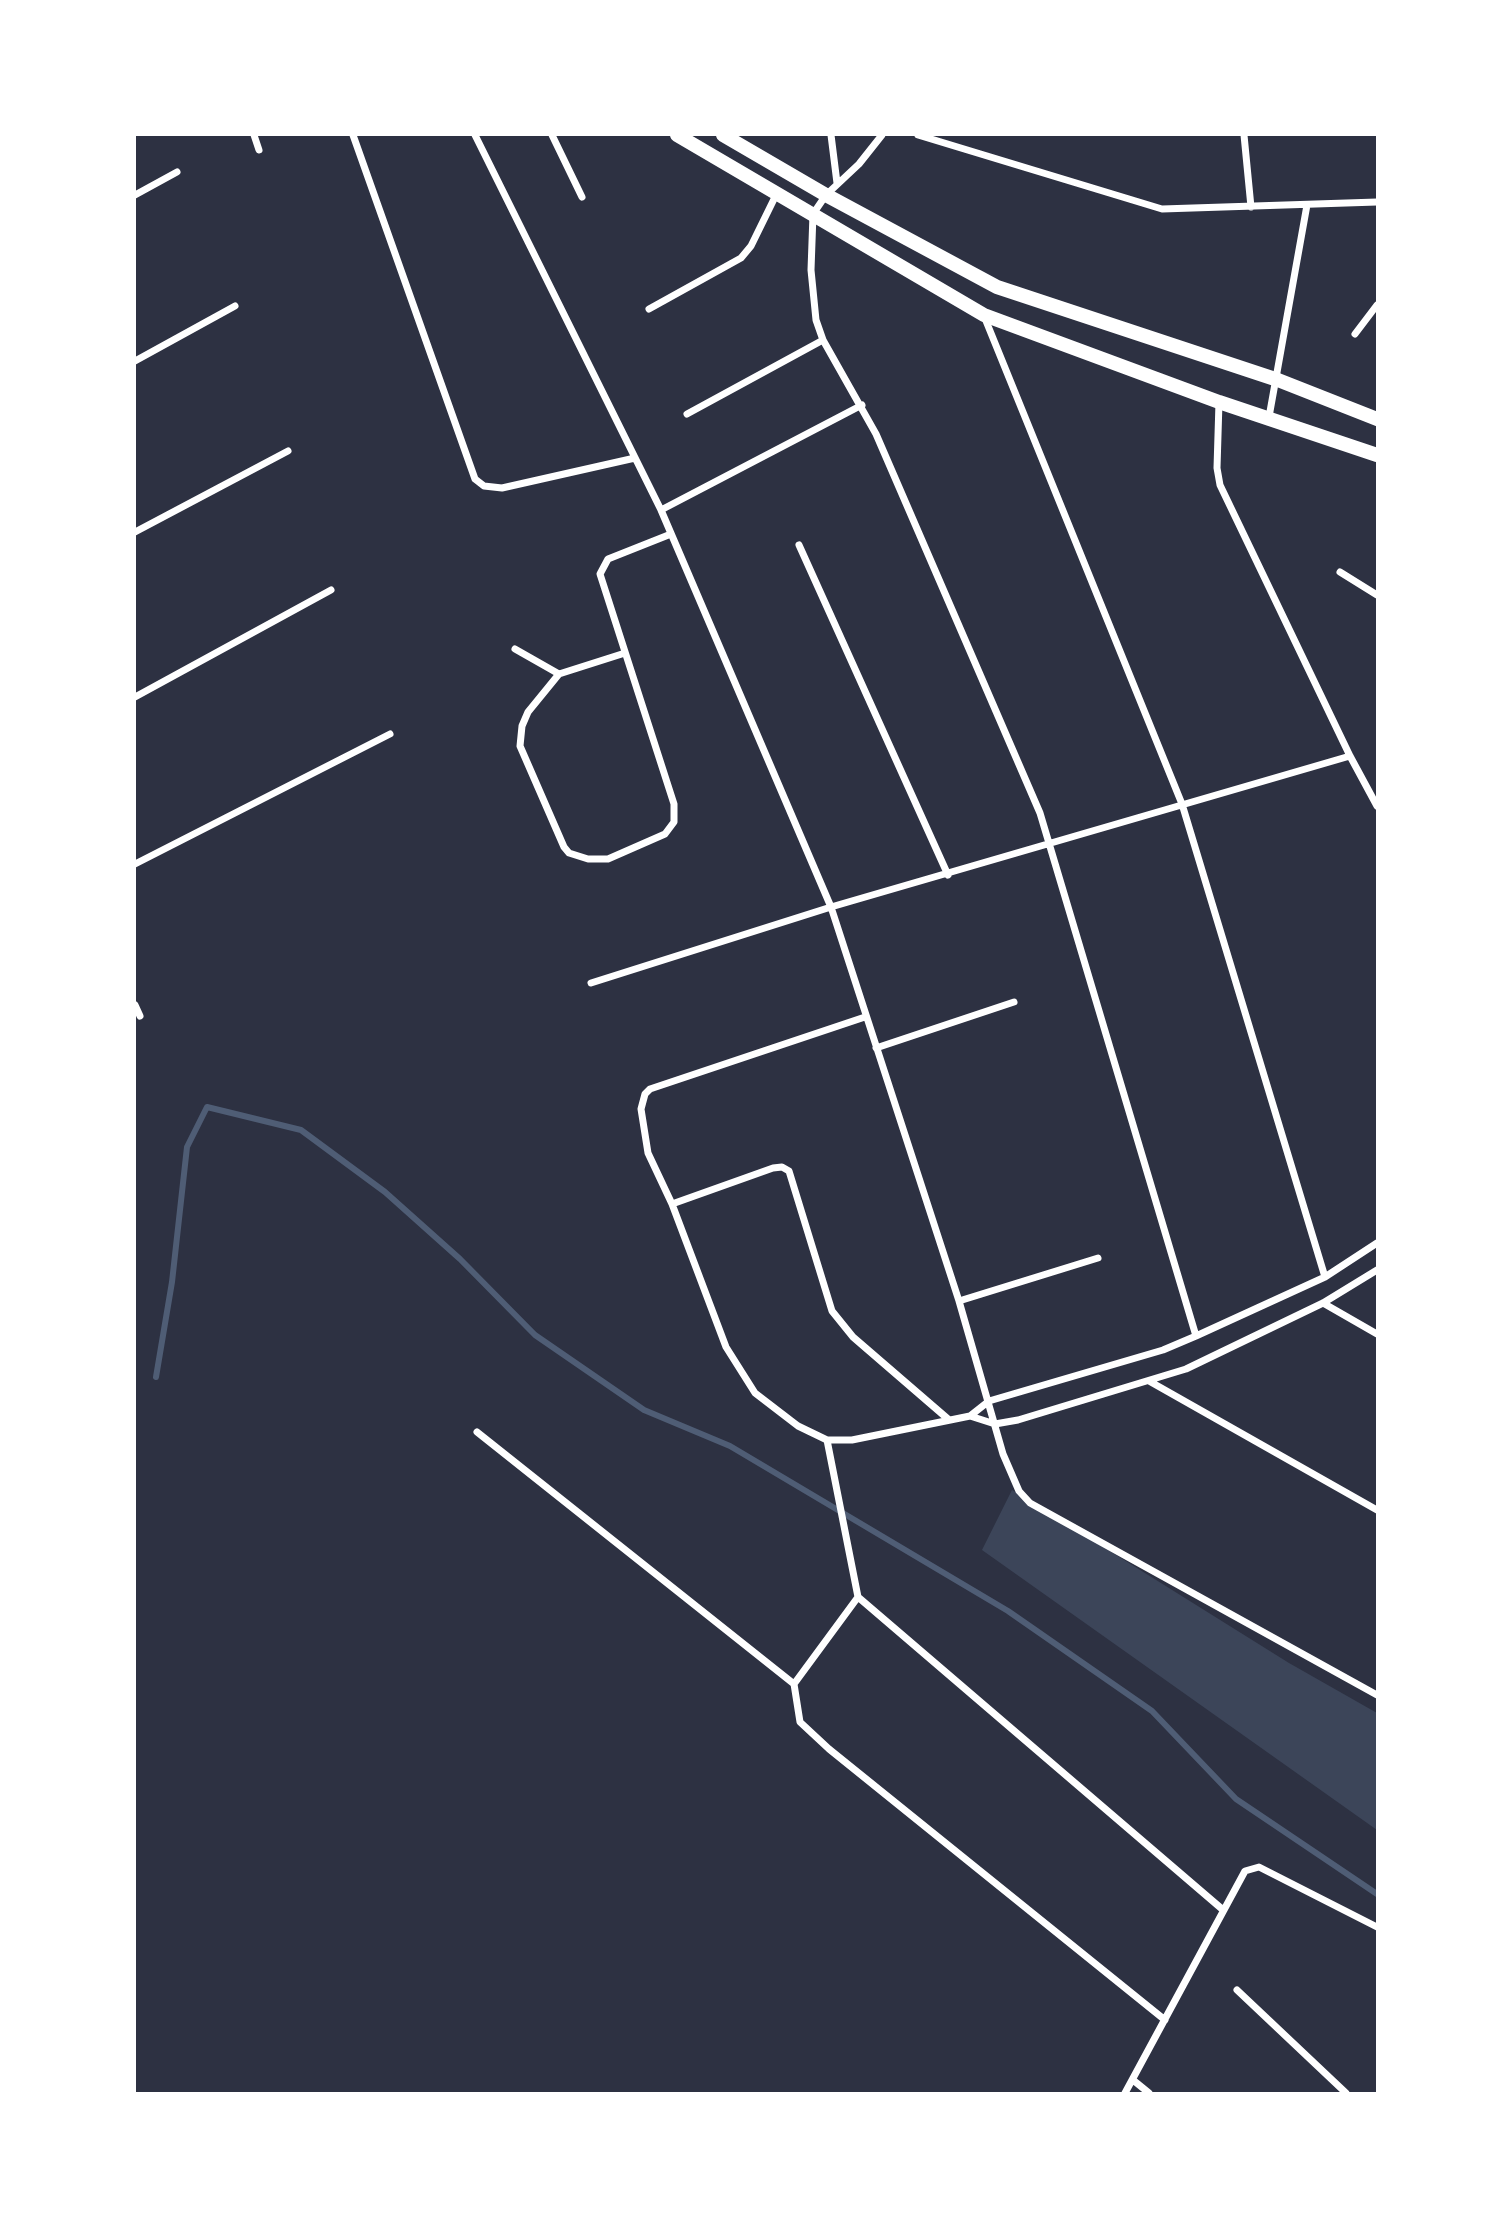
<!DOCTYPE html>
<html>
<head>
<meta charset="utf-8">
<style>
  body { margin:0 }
  #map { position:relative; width:1512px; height:2228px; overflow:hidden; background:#2d3142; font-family:"Noto Sans",sans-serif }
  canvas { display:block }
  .frame { position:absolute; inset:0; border:136px solid #fff; pointer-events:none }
</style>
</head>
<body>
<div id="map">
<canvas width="1512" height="2228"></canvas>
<div class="frame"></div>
</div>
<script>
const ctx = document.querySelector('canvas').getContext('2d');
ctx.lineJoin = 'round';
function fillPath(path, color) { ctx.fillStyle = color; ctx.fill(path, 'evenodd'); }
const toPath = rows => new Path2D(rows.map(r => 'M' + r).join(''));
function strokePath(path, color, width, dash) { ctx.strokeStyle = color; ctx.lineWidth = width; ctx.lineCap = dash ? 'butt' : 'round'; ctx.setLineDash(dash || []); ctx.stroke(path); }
const green = toPath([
  [1012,1490,1289,1663,1377,1713,1377,1830,982,1550]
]);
const stream = toPath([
  [156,1377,172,1282,187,1147,207,1107,301,1130,385,1192,460,1259,535,1335,644,1410,730,1446,1008,1611,1152,1711,1236,1799,1377,1894]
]);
const minor = toPath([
  [254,135,259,150],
  [353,135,475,479,484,486,502,488,635,458],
  [475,135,661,510,831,907,959,1301,1003,1454,1019,1491,1030,1503,1377,1695],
  [552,135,582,197],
  [831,135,837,183],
  [882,135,859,164,826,195,813,214,811,270,816,320,823,340,876,434,1040,813,1196,1336],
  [918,135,1162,209,1377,202],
  [1244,135,1251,207],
  [135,195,177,172],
  [649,309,741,258,751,246,777,193],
  [984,316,1182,804,1325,1277],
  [1355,334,1377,305],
  [135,361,235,306],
  [1219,402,1217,468,1220,485,1350,756,1377,806],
  [687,414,823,340],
  [1269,417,1307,205],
  [661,510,862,405],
  [135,532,288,451],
  [799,545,948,875],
  [1340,572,1377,595],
  [515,649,559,674,625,653],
  [559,674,528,712,522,726,520,746,564,847,569,853,588,859,608,859,665,834,674,822,674,804,600,574,608,559,671,534],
  [135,697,331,590],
  [135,864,390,734],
  [591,983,831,907,1350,756],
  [135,1005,140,1016],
  [865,1017,650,1089,645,1094,641,1109,648,1153,672,1204,726,1347,755,1393,798,1426,827,1440,852,1440,970,1416,995,1424,1018,1420,1186,1369,1323,1303,1377,1270],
  [876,1048,1014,1002],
  [672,1204,773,1168,782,1167,789,1171,832,1311,853,1337,948,1419],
  [959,1301,1098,1258],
  [1323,1303,1377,1334],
  [1149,1381,1377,1510],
  [970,1416,989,1401,1163,1350,1196,1336,1325,1277,1377,1243],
  [477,1432,794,1684,800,1722,829,1749,1165,2020],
  [827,1440,858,1597],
  [794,1684,858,1597,1222,1909],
  [1237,1990,1346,2093],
  [1133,2080,1149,2093],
  [1125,2093,1245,1871,1259,1867,1377,1927]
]);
const secondary = toPath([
  [677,135,984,315,1219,402,1377,455],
  [723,135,826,195,997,287,1278,380,1377,419]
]);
fillPath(green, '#3c4559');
strokePath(stream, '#4f5d75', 6);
strokePath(minor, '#fff', 7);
strokePath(secondary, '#fff', 14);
</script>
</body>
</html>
